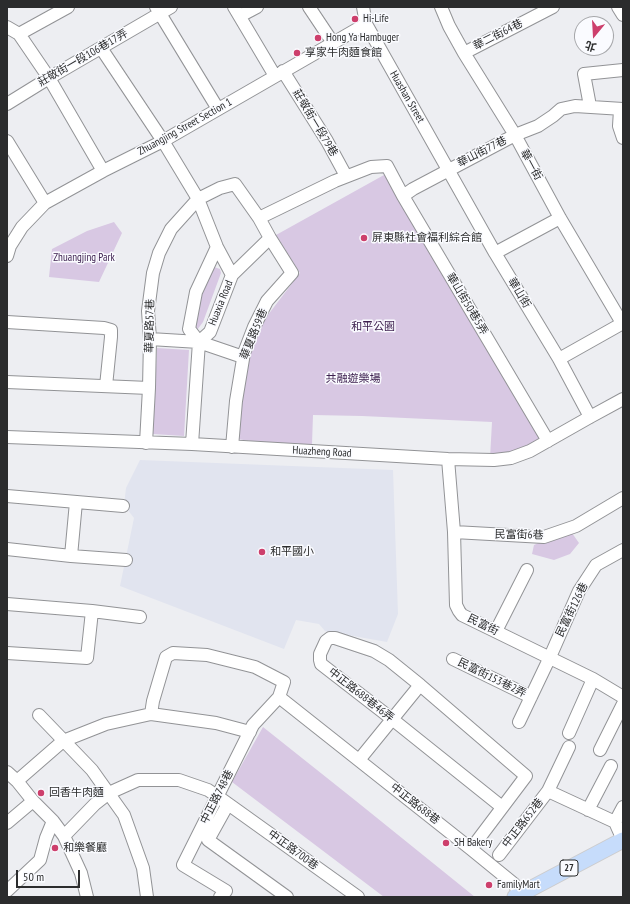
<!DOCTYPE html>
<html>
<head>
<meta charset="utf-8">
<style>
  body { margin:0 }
  #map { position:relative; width:630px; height:904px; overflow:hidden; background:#edeef2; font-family:"PT Sans Narrow","Noto Sans TC",sans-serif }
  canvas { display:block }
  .frame { position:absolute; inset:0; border:8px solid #2b2c2d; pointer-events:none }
  .north { position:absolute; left:574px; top:16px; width:40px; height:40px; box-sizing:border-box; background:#fafbff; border:1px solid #a7a8ab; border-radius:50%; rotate:198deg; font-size:11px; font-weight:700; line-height:16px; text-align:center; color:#2b2c2d }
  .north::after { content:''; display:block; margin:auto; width:14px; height:18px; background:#cd3f6c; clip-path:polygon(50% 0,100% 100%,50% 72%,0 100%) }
  .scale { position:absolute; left:16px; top:870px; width:64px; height:18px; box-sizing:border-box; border:2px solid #2b2c2d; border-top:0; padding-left:5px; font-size:12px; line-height:14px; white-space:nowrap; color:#2b2c2d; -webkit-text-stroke:3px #fafbff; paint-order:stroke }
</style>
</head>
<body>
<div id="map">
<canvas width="630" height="904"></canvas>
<div class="frame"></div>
<div class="north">北</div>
<div class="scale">50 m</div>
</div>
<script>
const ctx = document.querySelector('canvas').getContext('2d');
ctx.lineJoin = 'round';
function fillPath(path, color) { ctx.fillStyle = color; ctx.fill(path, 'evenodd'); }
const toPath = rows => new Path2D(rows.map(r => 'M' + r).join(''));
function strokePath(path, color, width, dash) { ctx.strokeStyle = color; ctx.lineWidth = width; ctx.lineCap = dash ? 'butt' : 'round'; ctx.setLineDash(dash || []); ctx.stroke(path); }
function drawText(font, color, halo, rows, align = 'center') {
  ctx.font = font + ' "PT Sans Narrow","Noto Sans TC",sans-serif'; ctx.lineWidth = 3; ctx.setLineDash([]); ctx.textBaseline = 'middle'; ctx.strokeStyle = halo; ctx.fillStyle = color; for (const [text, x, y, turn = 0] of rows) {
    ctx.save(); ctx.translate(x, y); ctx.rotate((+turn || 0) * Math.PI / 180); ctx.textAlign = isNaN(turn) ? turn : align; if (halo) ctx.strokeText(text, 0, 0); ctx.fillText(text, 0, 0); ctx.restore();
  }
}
const built = toPath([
  [140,460,393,470,398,614,387,642,325,631,319,624,296,620,284,649,120,586,134,518,124,505,126,488]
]);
const green = toPath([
  [384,175,392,180,543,443,490,458,492,422,362,416,313,415,312,444,274,444,236,439,249,351,261,324,300,273,276,235],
  [114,222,122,233,99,282,49,277,52,249,87,231],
  [214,267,220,269,221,273,203,322,197,330,195,328,200,294],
  [157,348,189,350,184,436,153,434],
  [572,533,579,543,570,554,554,560,532,554,534,545,541,542],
  [263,727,356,801,475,897,384,897,232,782]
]);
const minor = toPath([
  [156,7,218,109],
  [234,7,275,76],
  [309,7,333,43],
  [363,7,366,24,495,253,559,359,590,417],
  [441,7,449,26,464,53,515,135,560,218,622,323],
  [618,7,623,15],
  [240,16,257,7],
  [7,27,19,34,49,78,103,171],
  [19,34,68,7],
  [101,48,163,141,198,199,217,247,232,275],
  [464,53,553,7],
  [283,71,327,141,346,176],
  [7,104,49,78,171,7],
  [590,106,584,74,623,70],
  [620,110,619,126,623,138],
  [7,141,45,203],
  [403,196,413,189,515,135,538,126,553,116,561,109,575,106,623,109],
  [495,253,560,218],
  [7,256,10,246,22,227,45,203,103,171,163,141,366,24],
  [7,322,104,328,111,330,111,337,106,386],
  [150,339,199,342,243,357],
  [199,342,189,329,196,292,217,247],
  [559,359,623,323],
  [7,382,149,388],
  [7,437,192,444,448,459,494,460,511,458,530,451,590,417,623,399],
  [146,443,149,388,150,339,148,311,153,273,159,253,171,229,198,199,220,188,235,184,259,218],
  [192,444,199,342,210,332,232,275,270,238],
  [232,447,236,401,244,353,254,327,267,301,292,273,270,238,259,218,335,181,371,167,387,166,403,196,548,441],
  [448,459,454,532,456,605,459,611,462,615,593,679,623,697],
  [7,496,123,506],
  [454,532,544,537,576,526,623,498],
  [7,549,71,556,126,560],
  [71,556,76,502],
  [7,604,92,611,87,658,7,653],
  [92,611,140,617],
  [496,631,527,570],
  [453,659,531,697],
  [279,697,471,849,514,884,520,895],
  [151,714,153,701,166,657,173,653,207,655,255,667,284,682,279,697,253,725,183,865,226,891,220,897],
  [39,715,92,770,124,815,143,868,147,897],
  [519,722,550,657,579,591,596,565,623,550],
  [569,733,593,679],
  [600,750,623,704],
  [359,760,420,685],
  [7,772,17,781,33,801,53,821,64,836,81,873,87,897],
  [17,781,63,741,106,724,151,714,216,723,250,732],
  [548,791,615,822],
  [228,804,208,840,287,897],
  [588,810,611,766],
  [7,823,33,801],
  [64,836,95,804,109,793,138,780,179,780,208,790,217,796,358,897],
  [623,840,615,822,623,807],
  [471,849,526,776,420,685,389,660,374,651,335,638,330,638,326,641,320,654,320,660,321,664,392,719,502,807],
  [499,855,548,791,569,747],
  [7,891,40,860,46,838,53,821]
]);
const major = toPath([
  [515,897,623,840]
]);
const markers = [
  [355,19,4,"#cd3f6c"],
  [318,38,4,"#cd3f6c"],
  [297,53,4,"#cd3f6c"],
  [364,238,4,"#cd3f6c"],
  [262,552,4,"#cd3f6c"],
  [41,793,4,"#cd3f6c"],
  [446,843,4,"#cd3f6c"],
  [55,848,4,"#cd3f6c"],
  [489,885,4,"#cd3f6c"]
];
const shields = [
  [569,868,18]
];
const shieldNames = [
  ["27",569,868]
];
const poiNames = [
  ["Hi-Life",363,19],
  ["Hong Ya Hambuger",326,38],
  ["享家牛肉麵食館",305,53],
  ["屏東縣社會福利綜合館",372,238],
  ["和平國小",270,552],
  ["回香牛肉麵",49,793],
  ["SH Bakery",454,843],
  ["和樂餐廳",63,848],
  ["FamilyMart",497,885]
];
const streetNames = [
  ["華二街64巷",498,35,-27],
  ["莊敬街一段106巷17弄",83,58,-30],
  ["Huashan Street",407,97,60],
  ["莊敬街一段79巷",315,123,59],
  ["Zhuangjing Street Section 1",185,127,-29],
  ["華山街77巷",482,152,-27],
  ["華一街",531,165,61],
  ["華山街",519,293,59],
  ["Huaxia Road",221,303,-68],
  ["華山街50巷5弄",467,304,59],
  ["華夏路57巷",150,326,-89],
  ["華夏路59巷",254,334,-68],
  ["Huazheng Road",322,452,3],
  ["民富街6巷",519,535,1],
  ["民富街126巷",572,610,-64],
  ["民富街",483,625,26],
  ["民富街153巷2弄",492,678,26],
  ["中正路688巷46弄",361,695,38],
  ["中正路748巷",217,797,-63],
  ["中正路688巷",415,804,38],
  ["中正路652巷",523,823,-52],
  ["中正路700巷",293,850,36]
];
const parkNames = [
  ["Zhuangjing Park",84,258],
  ["和平公園",373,327],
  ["共融遊樂場",353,379]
];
fillPath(built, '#e1e4ef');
fillPath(green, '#d8c8e3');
strokePath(minor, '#929396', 14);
strokePath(major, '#cccccd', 17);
strokePath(minor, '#fff', 12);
strokePath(major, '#c6dcfb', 15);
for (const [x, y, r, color] of markers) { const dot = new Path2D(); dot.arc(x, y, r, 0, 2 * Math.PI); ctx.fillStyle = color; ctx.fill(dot); strokePath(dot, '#fafbff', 1.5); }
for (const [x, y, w] of shields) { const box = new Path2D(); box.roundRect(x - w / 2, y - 8, w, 16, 3); ctx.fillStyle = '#fafbff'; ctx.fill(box); strokePath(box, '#2b2c2d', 1); }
drawText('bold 10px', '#2b2c2d', null, shieldNames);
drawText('11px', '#2b2c2d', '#fafbff', poiNames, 'left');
drawText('11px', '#2b2c2d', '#fafbff', streetNames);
drawText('11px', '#3e2150', '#fafbff', parkNames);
</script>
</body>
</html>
